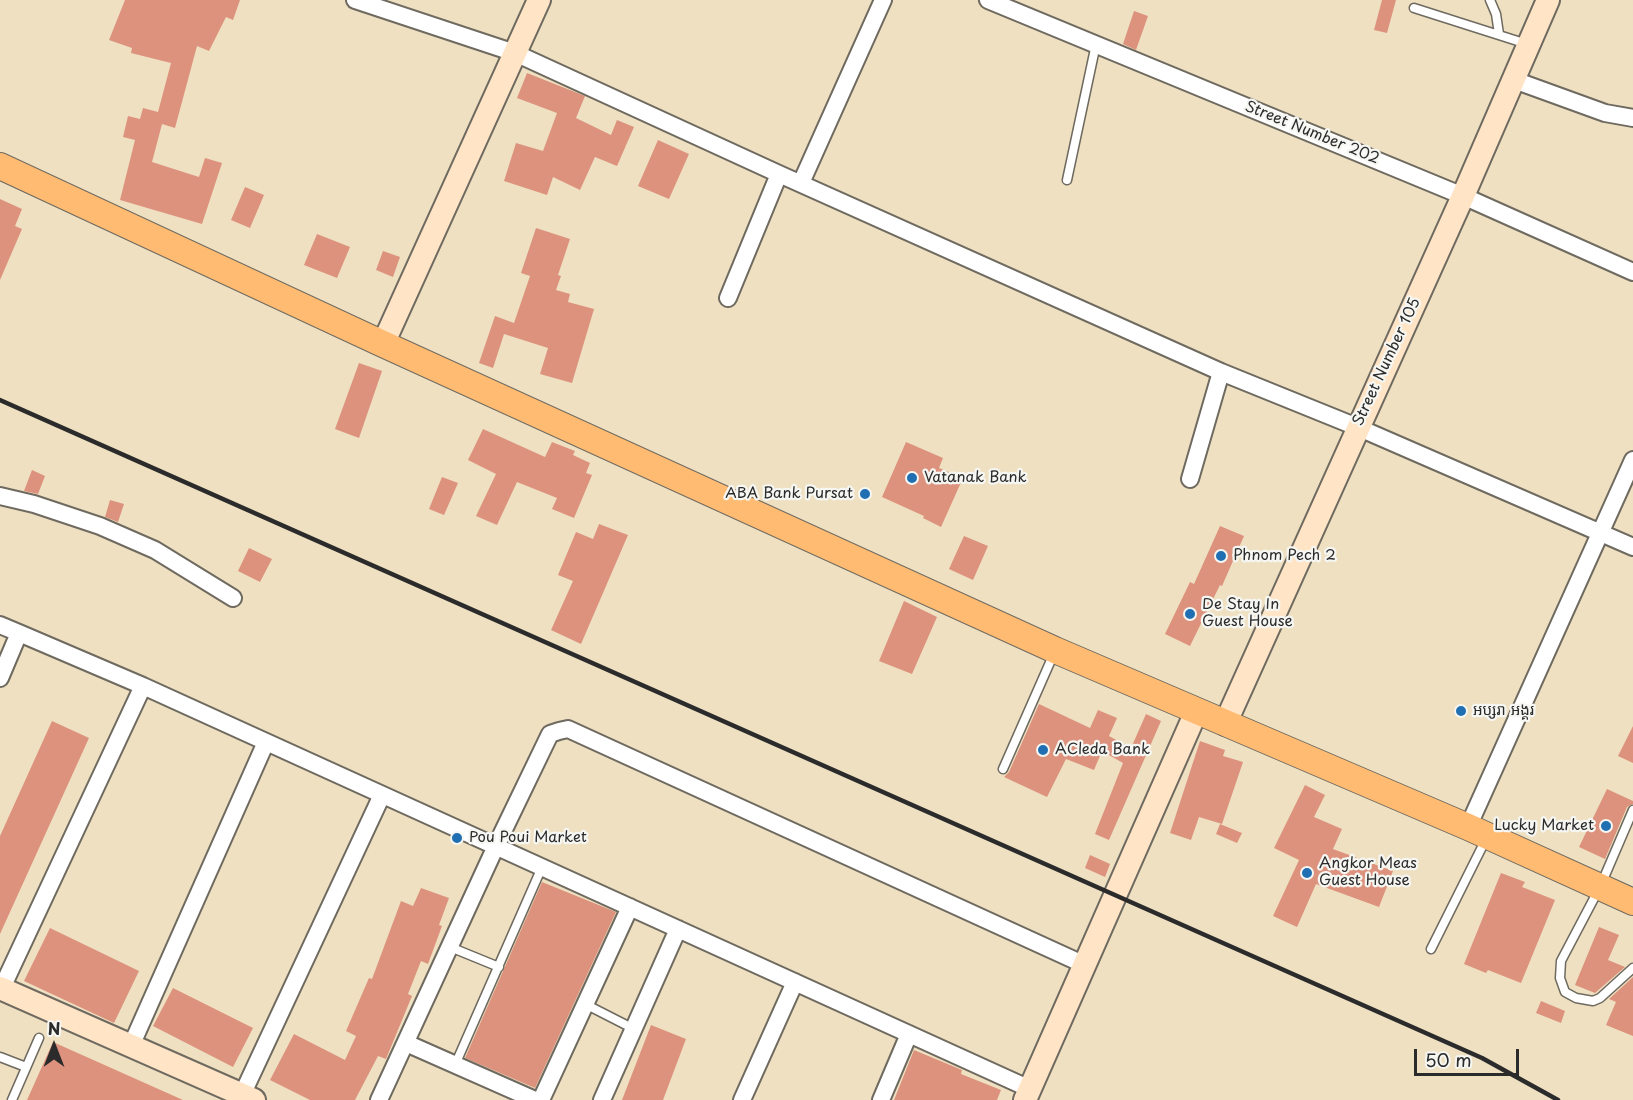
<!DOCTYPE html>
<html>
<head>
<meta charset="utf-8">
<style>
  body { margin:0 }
  #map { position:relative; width:1633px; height:1100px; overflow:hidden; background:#eee0c1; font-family:"Playpen Sans",sans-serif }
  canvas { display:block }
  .north { position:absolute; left:24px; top:1016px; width:60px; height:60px; -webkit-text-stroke:4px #f6f6f2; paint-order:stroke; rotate:0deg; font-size:16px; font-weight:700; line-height:24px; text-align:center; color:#2b2b2b }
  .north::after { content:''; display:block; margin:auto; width:21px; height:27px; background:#2b2b2b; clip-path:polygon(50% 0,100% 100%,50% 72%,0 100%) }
  .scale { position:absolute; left:1414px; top:1049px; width:105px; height:27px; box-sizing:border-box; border:3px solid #2b2b2b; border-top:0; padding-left:8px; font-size:18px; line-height:21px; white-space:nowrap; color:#2b2b2b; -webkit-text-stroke:4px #f6f6f2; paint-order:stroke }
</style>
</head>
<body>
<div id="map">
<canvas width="1633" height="1100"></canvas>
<div class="north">N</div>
<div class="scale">50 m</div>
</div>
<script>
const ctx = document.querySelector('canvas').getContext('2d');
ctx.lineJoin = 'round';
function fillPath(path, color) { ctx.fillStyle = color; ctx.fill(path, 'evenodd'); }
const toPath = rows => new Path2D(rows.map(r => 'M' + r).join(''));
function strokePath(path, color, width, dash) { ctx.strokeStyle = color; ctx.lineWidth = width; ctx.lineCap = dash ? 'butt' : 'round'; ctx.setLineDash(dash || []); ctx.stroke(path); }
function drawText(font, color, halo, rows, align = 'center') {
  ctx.font = font + ' "Playpen Sans","Noto Sans Khmer",sans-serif'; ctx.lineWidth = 4.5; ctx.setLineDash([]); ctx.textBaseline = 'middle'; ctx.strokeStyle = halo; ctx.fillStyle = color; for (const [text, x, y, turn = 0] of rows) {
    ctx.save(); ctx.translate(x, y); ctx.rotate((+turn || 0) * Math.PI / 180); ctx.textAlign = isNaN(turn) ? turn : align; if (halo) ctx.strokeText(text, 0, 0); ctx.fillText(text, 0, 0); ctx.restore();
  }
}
const building = toPath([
  [125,0,240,0,233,20,226,17,209,51,197,46,175,128,162,124,152,162,199,177,205,158,222,163,202,224,120,200,135,140,123,137,128,116,140,119,143,108,158,112,171,63,131,53,132,48,109,40],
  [1382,0,1396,0,1387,33,1374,30],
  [1134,11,1148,16,1136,50,1123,44],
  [527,73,585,96,576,118,611,135,617,120,634,127,617,166,595,157,580,190,553,177,547,195,504,181,516,143,543,151,557,113,517,98],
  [658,140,689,154,669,199,638,186],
  [245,187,264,195,250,228,231,220],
  [0,199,22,209,15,226,22,229,0,280],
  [536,228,570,239,558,275,561,276,556,290,570,294,568,302,594,309,572,383,540,374,548,348,504,334,493,368,479,363,495,316,514,323,530,276,521,273],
  [317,234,350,247,337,278,304,265],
  [383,251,400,257,393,277,376,270],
  [359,363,382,371,359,438,335,429],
  [483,429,545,457,552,442,575,451,573,455,590,463,586,473,592,475,574,518,552,509,557,498,517,482,497,525,476,516,496,474,468,460],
  [906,442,943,458,939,468,963,478,941,527,923,518,924,516,882,497],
  [32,470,45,476,38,494,24,491],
  [442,477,458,483,444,515,429,509],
  [110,500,124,504,118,522,105,517],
  [599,524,628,535,581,644,551,630,573,581,558,575,576,532,593,539],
  [1220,526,1244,536,1222,586,1220,585,1190,646,1165,634,1190,582,1194,584],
  [964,536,988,546,973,580,949,569],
  [249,548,272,559,260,582,238,571],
  [904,601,937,617,912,674,879,661],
  [1039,704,1090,728,1098,710,1117,718,1109,736,1131,748,1146,714,1161,721,1109,840,1095,834,1123,763,1102,751,1094,770,1066,759,1047,797,1004,777,1009,772],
  [52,721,89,738,0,934,0,836],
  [1633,726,1633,763,1618,756],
  [1200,741,1225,750,1223,756,1243,762,1222,824,1199,817,1191,840,1170,833],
  [1305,785,1325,795,1314,817,1342,829,1333,849,1393,871,1379,907,1316,884,1297,927,1273,916,1299,860,1274,848],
  [1607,789,1633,801,1633,804,1627,807,1605,859,1579,847],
  [1220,824,1242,833,1237,843,1216,834],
  [1090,855,1110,864,1105,877,1085,868],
  [1501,873,1525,882,1522,887,1555,900,1521,983,1488,970,1486,973,1464,964],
  [542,882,616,912,535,1088,465,1058],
  [421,888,449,898,439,925,442,926,428,964,421,961,408,994,412,996,386,1059,378,1056,355,1100,310,1100,270,1080,294,1034,345,1060,356,1036,346,1031,369,978,372,979,401,901,413,906],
  [1599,927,1619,935,1608,960,1625,967,1595,993,1575,985],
  [50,928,139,971,114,1023,24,981],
  [1633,977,1633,1036,1606,1025,1616,1002,1609,999],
  [173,988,253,1028,233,1067,153,1026],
  [1541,1001,1565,1011,1561,1023,1536,1013],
  [651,1025,686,1039,663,1100,622,1100],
  [53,1042,183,1100,27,1100],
  [914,1050,962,1070,961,1074,1001,1090,997,1100,894,1100]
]);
const lane = toPath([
  [1490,0,1496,14,1499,34],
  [1414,8,1527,44],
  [1067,180,1096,44],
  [1003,769,1055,651],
  [1633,810,1600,887,1561,961,1560,978,1565,992,1576,998,1593,1001,1600,998,1633,968],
  [450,947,499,967],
  [1431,949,1486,839],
  [585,1004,634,1029],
  [0,1057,26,1067],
  [455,1065,542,867],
  [12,1100,39,1038]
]);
const street = toPath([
  [355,0,515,53,779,174,1221,372,1357,427,1633,547],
  [988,0,1463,196,1633,272],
  [1514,80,1605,113,1633,118],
  [801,183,883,0],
  [728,298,779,174],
  [1190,479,1221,372],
  [0,496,34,504,100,526,155,550,233,598],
  [0,625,19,633],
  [0,678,19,633,143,686,1030,1089],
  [1468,827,1633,460],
  [0,992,143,686],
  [406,1043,535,1100],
  [131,1046,266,742],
  [242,1095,382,795],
  [379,1100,496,846,550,734,559,731,568,729,1085,965],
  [541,1100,630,907],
  [602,1100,678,929],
  [742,1100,795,982],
  [881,1100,909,1034]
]);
const secondary = toPath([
  [383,344,539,0],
  [1225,724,1463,196,1548,0],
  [0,988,254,1100],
  [1025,1100,1196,712]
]);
const primary = toPath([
  [0,166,383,344,1055,650,1468,827,1633,902]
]);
const rail = toPath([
  [0,400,1482,1058,1558,1100]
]);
const markers = [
  [912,478,6,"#1f6fb2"],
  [865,494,6,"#1f6fb2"],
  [1221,556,6,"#1f6fb2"],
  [1190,614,6,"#1f6fb2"],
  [1461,711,6,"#1f6fb2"],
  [1043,750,6,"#1f6fb2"],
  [1606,826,6,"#1f6fb2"],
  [457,838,6,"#1f6fb2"],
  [1307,873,6,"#1f6fb2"]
];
const streetNames = [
  ["Street Number 202",1312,133,22],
  ["Street Number 105",1387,362,-65]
];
const poiNames = [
  ["Vatanak Bank",924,478],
  ["ABA Bank Pursat",853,494,"right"],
  ["Phnom Pech 2",1233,556],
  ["De Stay In",1202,605],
  ["Guest House",1202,622],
  ["អប្សរា អង្គរ",1473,711],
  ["ACleda Bank",1055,750],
  ["Lucky Market",1594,826,"right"],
  ["Pou Poui Market",469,838],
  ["Angkor Meas",1319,864],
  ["Guest House",1319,881]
];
fillPath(building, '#dd927e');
strokePath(lane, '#6f6a60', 11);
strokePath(street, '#6f6a60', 20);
strokePath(secondary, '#6f6a60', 26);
strokePath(primary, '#6f6a60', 28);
strokePath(lane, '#fff', 8);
strokePath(street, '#fff', 16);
strokePath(secondary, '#ffe4c6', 22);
strokePath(primary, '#ffbb71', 26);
strokePath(rail, '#2b2b2b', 4.5);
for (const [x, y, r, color] of markers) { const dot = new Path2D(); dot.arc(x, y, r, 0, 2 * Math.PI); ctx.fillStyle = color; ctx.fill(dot); strokePath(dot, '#f6f6f2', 2); }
drawText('15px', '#2b2b2b', '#f6f6f2', streetNames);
drawText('15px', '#2b2b2b', '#f6f6f2', poiNames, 'left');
</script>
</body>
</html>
